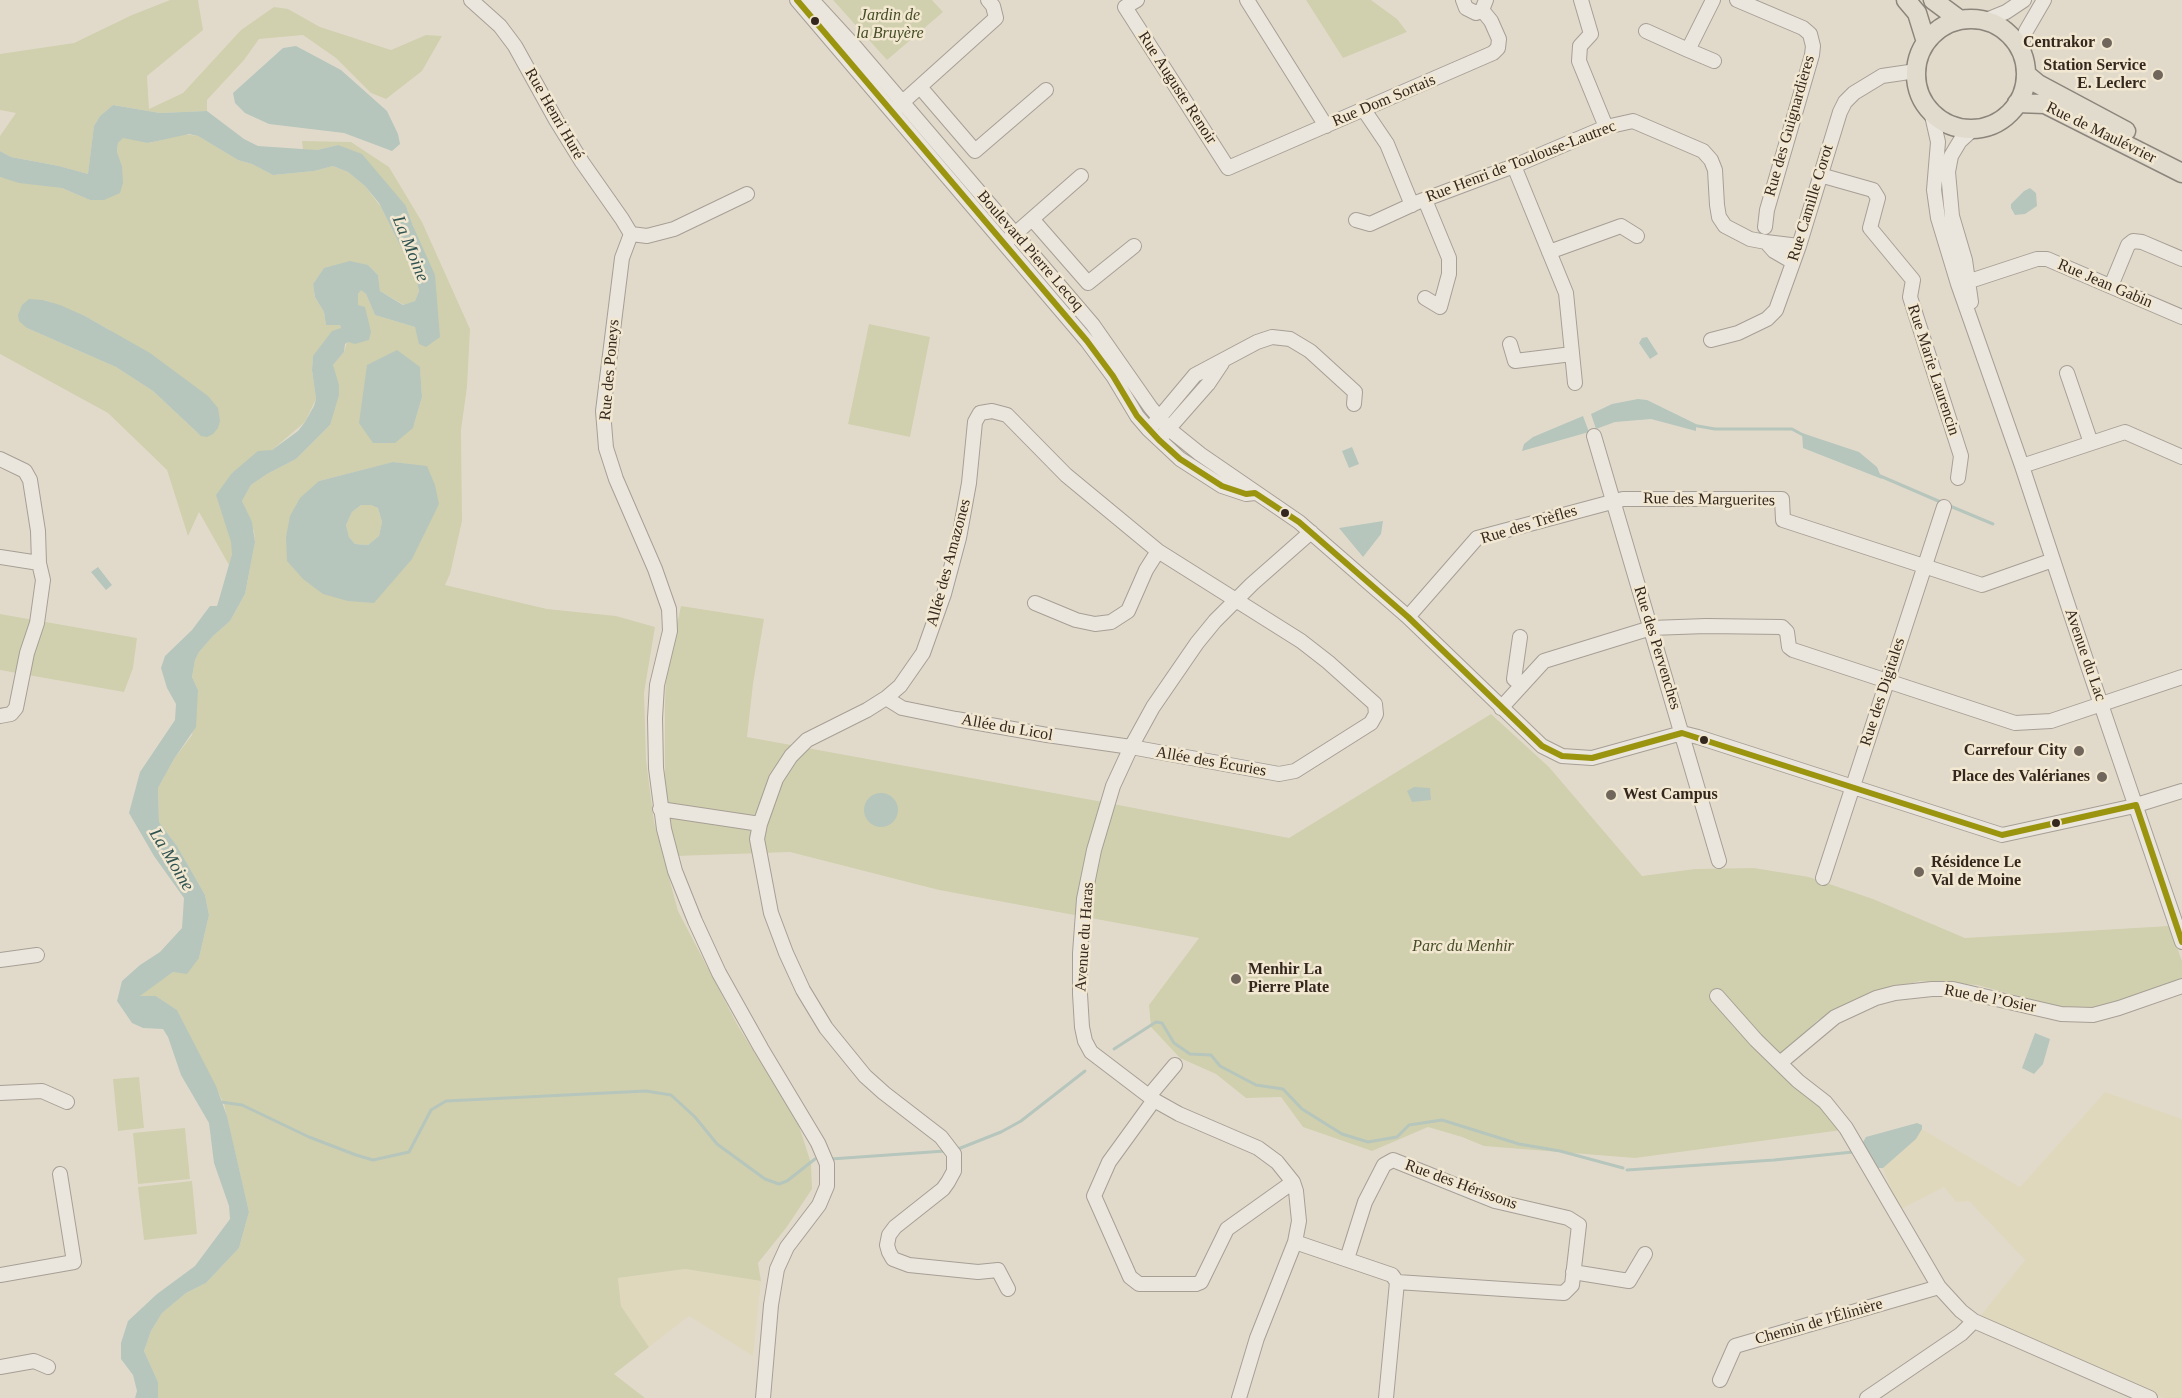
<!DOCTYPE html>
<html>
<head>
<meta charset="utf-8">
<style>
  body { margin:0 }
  canvas { display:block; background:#e1dacb }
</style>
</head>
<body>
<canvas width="2182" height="1398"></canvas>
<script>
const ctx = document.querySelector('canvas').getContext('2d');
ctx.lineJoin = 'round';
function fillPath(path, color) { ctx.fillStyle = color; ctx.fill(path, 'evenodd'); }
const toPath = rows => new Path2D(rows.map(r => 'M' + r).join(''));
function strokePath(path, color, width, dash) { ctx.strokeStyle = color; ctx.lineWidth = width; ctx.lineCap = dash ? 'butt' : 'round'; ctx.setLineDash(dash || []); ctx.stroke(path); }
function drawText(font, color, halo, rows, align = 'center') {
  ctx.font = font + ' "Times New Roman",serif'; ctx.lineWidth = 5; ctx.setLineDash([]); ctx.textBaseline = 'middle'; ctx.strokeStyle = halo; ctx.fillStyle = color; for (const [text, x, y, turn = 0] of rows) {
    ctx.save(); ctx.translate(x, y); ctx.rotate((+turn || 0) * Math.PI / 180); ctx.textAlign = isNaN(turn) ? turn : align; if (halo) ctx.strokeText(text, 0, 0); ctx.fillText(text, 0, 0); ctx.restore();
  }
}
const farmland = toPath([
  [2105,1092,2182,1119,2182,1398,2164,1398,2014,1346,1976,1329,1982,1314,2025,1260,1969,1201,1956,1202,1944,1187,1899,1210,1883,1168,1916,1139,1922,1129,2020,1187],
  [685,1269,761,1281,753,1356,689,1316,649,1347,621,1306,618,1278]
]);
const green = toPath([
  [170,0,198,0,203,30,147,76,149,109,183,93,241,30,274,7,288,9,320,27,391,50,426,35,442,36,422,71,386,99,371,93,336,58,303,35,259,39,244,60,207,100,207,111,160,113,113,105,100,116,94,126,88,174,59,166,11,157,0,151,0,136,16,113,0,110,0,54,74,43,132,15],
  [833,0,932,0,943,12,887,60],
  [1306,0,1371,0,1397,19,1407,32,1343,58],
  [184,134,198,136,238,160,252,164,273,175,314,171,333,166,348,172,365,186,381,207,415,275,419,291,415,301,404,305,380,291,378,275,368,265,324,268,313,284,315,297,324,312,326,325,340,325,341,328,313,356,312,370,316,399,305,422,272,450,266,451,232,473,232,554,229,565,199,512,188,536,167,470,108,413,0,354,0,177,62,188,90,200,122,166,117,153,118,143,123,137,149,143],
  [44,300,85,316,110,330,201,436,153,391,116,367,27,328],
  [302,141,351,142,389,167,422,222,470,329,467,387,461,430,462,521,450,574,445,585,547,609,616,616,655,627,644,693,646,760,654,822,678,911,738,1026,798,1123,811,1163,812,1189,786,1228,758,1263,761,1281,685,1269,618,1278,621,1306,649,1347,614,1374,645,1398,158,1398,158,1382,144,1351,151,1331,162,1313,186,1293,206,1283,239,1248,249,1212,224,1104,177,1010,156,996,139,996,173,972,199,958,209,915,205,895,177,846,159,822,158,788,174,759,192,735,198,690,192,677,195,660,199,652,213,636,230,621,245,594,255,542,254,531,242,501,251,485,267,474,296,459,330,425,333,365,344,352,358,305,358,294,361,289,366,294,375,315,415,327,426,347,413,226,406,206,338,145,317,150,303,150],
  [420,367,422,397,413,428],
  [394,462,427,467,348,601,319,481],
  [869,324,930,337,910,437,848,424],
  [361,505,371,505,378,508,382,522,379,536,368,545,355,544,349,537,346,525,352,512],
  [681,606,764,619,753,684,747,737,1103,802,1289,838,1491,714,1549,767,1642,876,1695,869,1754,868,1809,877,1873,899,1965,938,2169,926,2182,961,2182,981,2138,997,2090,1009,2060,1007,1977,985,1920,981,1872,993,1818,1020,1772,1063,1775,1069,1819,1105,1842,1130,1635,1158,1484,1146,1462,1137,1428,1127,1372,1151,1303,1127,1281,1097,1246,1098,1216,1074,1180,1058,1151,1027,1149,1005,1199,938,939,890,790,852,676,856,665,800,665,703,666,674],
  [0,614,137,638,133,668,124,692,0,670],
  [139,1077,144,1128,118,1131,113,1079],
  [185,1128,190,1179,138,1184,133,1133],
  [192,1181,197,1234,144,1240,138,1187]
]);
const water = toPath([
  [296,46,341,70,387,111,398,134,400,144,392,151,344,133,269,124,245,113,235,103,233,93,283,48],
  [113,105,160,113,207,111,244,139,258,146,317,150,338,145,362,154,406,206,413,226,435,275,440,337,426,347,419,344,415,327,375,315,366,294,361,290,358,294,358,305,365,307,371,332,369,340,355,344,348,342,345,344,344,352,333,365,339,385,339,395,330,425,296,459,267,474,251,485,242,501,252,522,255,542,245,594,230,621,213,636,199,652,195,660,192,677,198,690,196,727,174,759,158,788,159,822,177,846,205,895,209,915,199,958,187,974,173,972,140,996,156,996,177,1010,216,1086,227,1116,249,1212,239,1248,206,1283,186,1293,162,1313,151,1331,144,1351,158,1382,158,1398,135,1398,137,1391,133,1375,121,1359,121,1343,128,1321,157,1294,195,1266,230,1219,229,1206,214,1163,209,1123,181,1075,168,1037,163,1029,143,1028,132,1023,117,1001,122,981,140,965,160,952,182,928,184,898,154,856,129,813,140,772,175,720,176,704,167,688,161,668,165,656,192,630,210,606,217,606,220,596,232,554,231,542,216,495,232,473,258,451,272,450,298,431,305,422,314,406,316,399,312,370,313,356,332,331,341,328,340,325,326,325,324,312,315,297,313,284,324,268,350,261,368,265,378,275,380,291,403,305,415,301,419,291,415,275,379,203,365,186,348,172,333,166,314,171,273,175,252,164,238,160,198,136,189,134,148,143,123,138,118,143,117,152,122,166,123,183,120,193,104,200,90,200,62,188,19,183,0,177,0,151,11,157,59,166,88,174,94,126,100,116],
  [2030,188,2036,193,2037,206,2025,214,2015,215,2011,208,2011,204,2024,191],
  [29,299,43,300,60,305,85,316,150,353,208,396,218,408,220,421,218,428,213,434,207,437,201,436,153,391,116,367,27,328,19,321,18,315,22,305],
  [1647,337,1658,354,1650,359,1639,343,1642,338],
  [397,350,420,367,422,397,413,428,395,443,373,443,359,423,367,365],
  [1638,399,1647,400,1696,424,1696,431,1651,419,1615,422,1596,429,1591,414,1612,404],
  [1583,416,1589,432,1522,451,1524,444,1533,437],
  [1802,433,1859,452,1877,467,1882,479,1803,448],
  [1352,447,1359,464,1349,468,1342,451],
  [393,462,427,466,435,485,439,504,412,559,374,603,348,601,323,594,303,579,287,561,286,537,290,516,300,498,319,481],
  [361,505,371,505,378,508,382,522,379,536,368,545,355,544,349,537,346,525,352,512],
  [1383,521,1381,534,1363,557,1339,528],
  [98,567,112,585,106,590,91,572],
  [1414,787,1430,788,1431,800,1412,802,1407,791],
  '864 810a17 17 0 1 1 34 0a17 17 0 1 1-34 0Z',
  [2035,1033,2050,1039,2043,1064,2034,1074,2022,1068],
  [1917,1123,1922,1125,1922,1129,1916,1139,1883,1168,1877,1168,1863,1142,1866,1137]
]);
const stream = toPath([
  [1692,425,1715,429,1792,429,1803,435],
  [1878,475,1943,503],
  [1950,506,1993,524],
  [1114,1049,1156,1022,1162,1023,1174,1043,1190,1054,1211,1055,1220,1066,1256,1085,1283,1089,1302,1109,1342,1134,1368,1142,1397,1137,1409,1125,1442,1120,1519,1144,1560,1151,1623,1168],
  [221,1102,242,1105,309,1137,356,1155,373,1160,409,1152,431,1110,446,1101,646,1091,671,1095,695,1117,717,1144,765,1179,779,1184,787,1181,815,1159],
  [958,1149,1001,1132,1021,1121,1085,1071],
  [831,1159,945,1151],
  [1627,1170,1774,1160,1853,1152]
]);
const minor = toPath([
  [471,0,500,26,515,46,556,120,582,162,622,219,631,234],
  [797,0,1087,341,1113,376,1137,416,1149,430,1180,459,1222,486,1246,494,1255,493],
  [812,0,856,48,1093,325,1151,408,1169,429,1200,454,1299,522,1408,617,1542,746,1562,756,1592,758,1682,733,1698,737,2002,835,2130,807,2182,791],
  [1137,0,1125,7,1228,168,1493,53,1498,48,1499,39,1491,21,1482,10],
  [1247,0,1326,126],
  [1463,0,1466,8,1476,13,1482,10,1486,0],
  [1581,0,1591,34,1580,46,1579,61,1606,127],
  [1737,0,1803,28,1810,34,1813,46,1812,55,1767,210,1765,227],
  [1984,21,2006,12,2024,0],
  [1646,31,1688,50,1713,0],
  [1688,50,1714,61],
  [2020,51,2026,31,2044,0],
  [920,87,975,151,1046,90],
  [895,109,996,18,993,6,988,0],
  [1364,110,1387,144,1412,205],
  [1931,111,1938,142,1934,190,1938,218,1958,284,2022,466,2091,675,2182,942],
  [1514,166,1566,293,1575,383],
  [1820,175,1873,190,1878,198,1870,228,1913,280,1910,297,1961,456,1958,478],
  [1425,200,1449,258,1449,274,1440,307,1425,298],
  [1033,220,1088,283,1134,246],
  [1356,220,1370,224,1418,202,1514,166,1606,127,1633,121,1703,151,1711,160,1715,170,1717,205,1719,217,1725,226,1750,239,1766,242],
  [631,234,622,258,603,411,606,448,616,479,655,569,669,609,670,631,657,685,655,718,656,768,664,829,675,871,695,921,719,973,761,1048,818,1143,827,1164,827,1186,819,1205,787,1247,777,1269,771,1305,763,1398],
  [631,234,647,236,674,229,747,194],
  [1008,240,1081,176],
  [1549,252,1621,226,1637,236],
  [1793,262,1774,251,1766,242,1799,246],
  [1960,282,1973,280,2037,259,2047,259,2182,317],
  [2111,286,2128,245,2133,241,2142,242,2182,259],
  [1971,302,1965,260,1952,216,1948,172,1951,156,1960,141,1973,129],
  [1711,340,1738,333,1767,319,1776,310,1799,246,1840,112,1845,102,1854,93,1882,76,1916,71],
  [1510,344,1515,361,1572,354],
  [2067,373,2091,443],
  [1154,424,1195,375,1257,342,1272,337,1290,339,1310,351,1355,392,1354,404],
  [1164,434,1208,384,1222,363],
  [1594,436,1719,861],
  [0,459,25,471,30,480,38,531,39,563,43,580,37,623,27,653,16,708,11,714,0,716],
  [2022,466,2125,432,2182,457],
  [0,557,39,563],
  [1035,603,1076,620,1095,624,1111,622,1128,611,1146,570,1158,551],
  [1408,617,1477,538,1623,499,1782,499,1783,520,1982,585,2053,560],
  [1520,637,1514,679,1522,685],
  [886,698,902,708,956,719,1047,735,1131,747,1279,774,1295,771,1371,723,1376,714,1375,704,1328,662,1301,641,1158,551,1066,475,1007,415,992,411,980,413,975,422,969,483,959,538,944,594,923,653,900,686,886,698,867,710,807,740,791,756,776,779,760,824,757,839,771,913,786,953,803,990,826,1028,865,1076,884,1093,941,1137,954,1154,954,1171,948,1182,943,1189,895,1227,889,1235,887,1245,889,1252,893,1259,909,1265,978,1272,998,1270,1008,1289],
  [1501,708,1544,661,1651,628,1706,626,1782,627,1787,632,1789,647,1793,650,2015,723,2051,721,2182,677],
  [660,809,760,824],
  [1823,878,1944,507],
  [0,960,37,955],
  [1717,996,1756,1040,1798,1081,1825,1102,1846,1128,1939,1287,1961,1311,1974,1321,2150,1398],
  [1780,1063,1835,1017,1876,998,1895,993,1932,989,1953,989,2061,1014,2093,1015,2119,1008,2182,986],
  [0,1093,42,1091,67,1102],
  [1149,1096,1175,1065],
  [1154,1100,1109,1162,1094,1196,1130,1277,1139,1284,1196,1284,1201,1282,1227,1229,1293,1182],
  [1295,1242,1392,1275,1397,1282,1386,1398],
  [1347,1259,1365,1202,1384,1165,1393,1160,1495,1201,1568,1218,1579,1225,1572,1285,1564,1293,1397,1282],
  [1573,1272,1629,1281,1645,1254],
  [0,1275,74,1262,60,1174],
  [0,1367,34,1361,48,1367],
  [1720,1380,1735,1346,1939,1287],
  [1239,1398,1257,1338,1295,1242,1299,1221,1296,1191,1293,1182,1277,1162,1258,1148,1179,1114,1154,1100,1091,1052,1085,1041,1082,1027,1080,994,1080,953,1084,899,1094,850,1113,786,1131,747,1153,707,1197,643,1215,621,1252,584,1311,532],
  [1867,1398,1961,1334,1974,1321]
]);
const major = toPath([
  [1906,0,1917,13,1926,42],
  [1933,0,1960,20],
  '1916 74a55 55 0 1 1 110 0a55 55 0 1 1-110 0Z',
  [2026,74,2038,84,2126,131],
  [2017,103,2045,104,2182,173]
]);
const bus1 = toPath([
  [797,0,1087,341,1113,376,1137,416,1159,440,1180,459,1222,486,1246,494,1255,493,1299,522,1408,617,1542,746,1562,756,1592,758,1682,733,2002,835,2136,805],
  [2136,805,2182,942]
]);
const markers = [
  [815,21,5,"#34281e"],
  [2107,43,6,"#71665b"],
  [2158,75,6,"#71665b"],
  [1285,513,5,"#34281e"],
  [1704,740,5,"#34281e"],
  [2079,751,6,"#71665b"],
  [2102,777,6,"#71665b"],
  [1611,795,6,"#71665b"],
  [2056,823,5,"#34281e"],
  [1919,872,6,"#71665b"],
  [1236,979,6,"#71665b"]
];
const parkNames = [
  ["Jardin de",890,16],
  ["la Bruyère",890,34],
  ["Parc du Menhir",1463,947]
];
const poiNames = [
  ["Centrakor",2095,43],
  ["Station Service",2146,66],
  ["E. Leclerc",2146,84],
  ["Carrefour City",2067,751],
  ["Place des Valérianes",2090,777],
  ["West Campus",1623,795,"left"],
  ["Résidence Le",1931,863,"left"],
  ["Val de Moine",1931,881,"left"],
  ["Menhir La",1248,970,"left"],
  ["Pierre Plate",1248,988,"left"]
];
const streetNames = [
  ["Rue Auguste Renoir",1177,88,57],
  ["Rue Dom Sortais",1384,101,-23],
  ["Rue Henri Huré",554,114,60],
  ["Rue des Guignardières",1790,126,-74],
  ["Rue de Maulévrier",2101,133,26],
  ["Rue Henri de Toulouse-Lautrec",1521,162,-21],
  ["Rue Camille Corot",1811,203,-73],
  ["Boulevard Pierre Lecoq",1030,251,49],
  ["Rue Jean Gabin",2105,284,23],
  ["Rue des Poneys",610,370,-85],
  ["Rue Marie Laurencin",1933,370,72],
  ["Rue des Marguerites",1709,500,1],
  ["Rue des Trèfles",1529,525,-17],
  ["Allée des Amazones",949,563,-75],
  ["Rue des Pervenches",1657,648,73],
  ["Avenue du Lac",2085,655,71],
  ["Rue des Digitales",1883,692,-72],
  ["Allée du Licol",1007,728,10],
  ["Allée des Écuries",1211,762,10],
  ["Avenue du Haras",1085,937,-86],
  ["Rue de l’Osier",1990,999,11],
  ["Rue des Hérissons",1461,1185,20],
  ["Chemin de l'Élinière",1819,1322,-16]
];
const waterNames = [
  ["La Moine",410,249,68],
  ["La Moine",171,860,59]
];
fillPath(farmland, '#e0d8bc');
fillPath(green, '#d0d0ae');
fillPath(water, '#b6c6bc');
strokePath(stream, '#b6c6bc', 3);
strokePath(minor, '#a69f95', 16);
strokePath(major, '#8c857b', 21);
strokePath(minor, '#eae5dd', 14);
strokePath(major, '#e1dbce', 18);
strokePath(bus1, '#9a940f', 6);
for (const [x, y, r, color] of markers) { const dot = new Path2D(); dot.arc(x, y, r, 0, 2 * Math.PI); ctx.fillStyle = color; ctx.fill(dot); strokePath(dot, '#f2e7d1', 2); }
drawText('italic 16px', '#464e26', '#f2e7d1', parkNames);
drawText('bold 16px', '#34281e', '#f2e7d1', poiNames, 'right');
drawText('16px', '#34281e', '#f2e7d1', streetNames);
drawText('italic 18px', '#2e524f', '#f2e7d1', waterNames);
</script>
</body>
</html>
